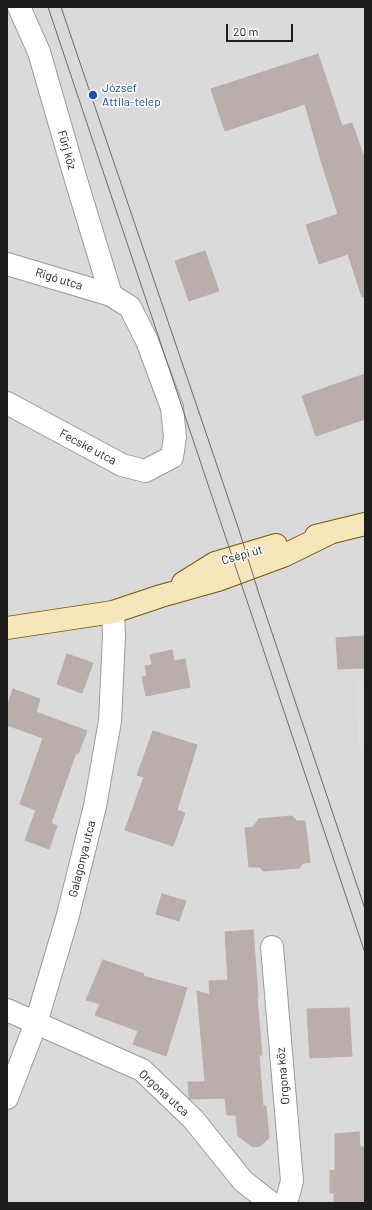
<!DOCTYPE html>
<html>
<head>
<meta charset="utf-8">
<style>
  body { margin:0 }
  #map { position:relative; width:372px; height:1210px; overflow:hidden; background:#eee7e3; font-family:Barlow,sans-serif }
  canvas { display:block }
  .frame { position:absolute; inset:0; border:8px solid #1d1d1d; pointer-events:none }
  .scale { position:absolute; left:226px; top:24px; width:67px; height:18px; box-sizing:border-box; border:2px solid #1d1d1d; border-top:0; padding-left:5px; font-size:12px; line-height:14px; white-space:nowrap; color:#1d1d1d; -webkit-text-stroke:3px #fff; paint-order:stroke }
</style>
</head>
<body>
<div id="map">
<canvas width="372" height="1210"></canvas>
<div class="frame"></div>
<div class="scale">20 m</div>
</div>
<script>
const ctx = document.querySelector('canvas').getContext('2d');
ctx.lineJoin = 'round';
function fillPath(path, color) { ctx.fillStyle = color; ctx.fill(path, 'evenodd'); }
const toPath = rows => new Path2D(rows.map(r => 'M' + r).join(''));
function strokePath(path, color, width, dash) { ctx.strokeStyle = color; ctx.lineWidth = width; ctx.lineCap = dash ? 'butt' : 'round'; ctx.setLineDash(dash || []); ctx.stroke(path); }
function drawText(font, color, halo, rows, align = 'center') {
  ctx.font = font + ' Barlow,sans-serif'; ctx.lineWidth = 3; ctx.setLineDash([]); ctx.textBaseline = 'middle'; ctx.strokeStyle = halo; ctx.fillStyle = color; for (const [text, x, y, turn = 0] of rows) {
    ctx.save(); ctx.translate(x, y); ctx.rotate((+turn || 0) * Math.PI / 180); ctx.textAlign = isNaN(turn) ? turn : align; if (halo) ctx.strokeText(text, 0, 0); ctx.fillText(text, 0, 0); ctx.restore();
  }
}
const residential = toPath([
  [7,7,365,7,365,1203,7,1203]
]);
const parking = toPath([
  [357,683,365,683,365,748,358,749]
]);
const building = toPath([
  [318,54,342,126,352,123,365,160,365,296,362,297,348,254,319,264,306,225,338,214,321,161,305,104,225,131,211,89,318,54],
  [205,251,219,291,189,301,175,261,205,251],
  [365,374,365,419,316,436,302,396,365,374],
  [365,636,365,668,338,669,336,638,365,636],
  [172,650,174,661,185,659,190,687,146,696,142,677,147,676,145,666,152,665,150,655,172,650],
  [67,654,93,663,82,693,57,684,67,654],
  [13,689,40,699,36,712,87,731,78,754,76,753,51,823,57,826,49,849,25,840,36,810,20,804,43,738,7,725,7,707,13,689],
  [153,731,197,745,177,810,185,813,173,846,125,830,144,777,137,775,153,731],
  [292,816,297,821,305,821,310,862,303,863,299,868,263,871,260,867,249,867,245,828,253,827,259,819,292,816],
  [162,894,186,901,179,921,156,914,162,894],
  [253,930,258,997,257,997,262,1055,259,1055,263,1106,266,1106,269,1138,260,1146,253,1147,238,1136,236,1115,227,1115,225,1098,190,1099,189,1098,188,1082,205,1082,197,991,210,995,209,981,228,980,225,932,253,930],
  [103,960,144,974,143,976,187,988,166,1056,133,1044,138,1031,95,1015,100,1004,86,1000,103,960],
  [349,1008,352,1056,310,1058,307,1009,349,1008],
  [359,1132,360,1147,365,1147,365,1203,334,1203,334,1193,330,1193,330,1170,335,1171,335,1134,359,1132]
]);
const street = toPath([
  [19,7,39,52,76,180,111,295],
  [7,264,111,295,130,307,147,341,172,408,175,437,172,457,145,471,122,465,7,403],
  [272,947,292,1181,286,1203],
  [7,1010,142,1070,193,1119,243,1181,271,1203],
  [7,1098,36,1023,68,915,95,806,110,721,114,636,113,612]
]);
const secondary = toPath([
  [316,536,365,524],
  [183,583,215,563,276,545],
  [7,628,113,612,161,596,218,580,283,556,330,533]
]);
const tram = toPath([
  [48,7,365,953],
  [61,7,238,527,260,597,365,909]
]);
const markers = [
  [93,95,5,"#1a4fb4"]
];
const transitNames = [
  ["József",102,88],
  ["Attila-telep",102,102]
];
const streetNames = [
  ["Fürj köz",67,150,74],
  ["Rigó utca",59,279,17],
  ["Fecske utca",88,447,28],
  ["Csépi út",242,555,-16],
  ["Galagonya utca",82,859,-76],
  ["Orgona köz",283,1076,-95],
  ["Orgona utca",164,1093,42]
];
fillPath(residential, '#dbdada');
fillPath(parking, '#ddd');
fillPath(building, '#baaead');
strokePath(building, '#bfaaa7', 1);
strokePath(street, '#9a9a9a', 24);
strokePath(secondary, '#6e5a0a', 24);
strokePath(street, '#fff', 22);
strokePath(secondary, '#f6e6b9', 22);
strokePath(tram, '#6b6b6b', 1);
for (const [x, y, r, color] of markers) { const dot = new Path2D(); dot.arc(x, y, r, 0, 2 * Math.PI); ctx.fillStyle = color; ctx.fill(dot); strokePath(dot, '#fff', 1.5); }
drawText('12px', '#164399', '#fff', transitNames, 'left');
drawText('12px', '#1d1d1d', '#fff', streetNames);
</script>
</body>
</html>
